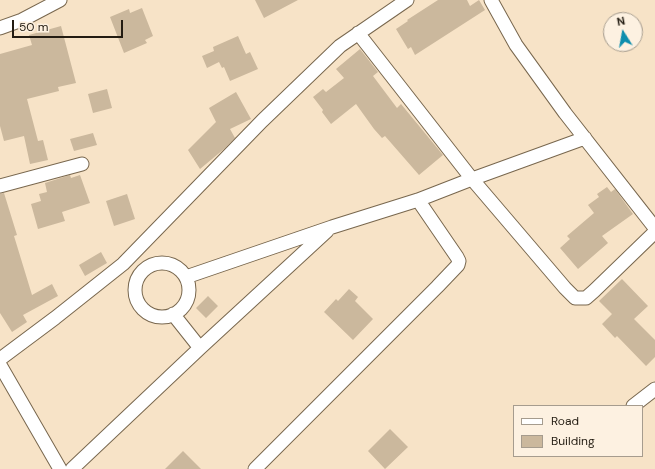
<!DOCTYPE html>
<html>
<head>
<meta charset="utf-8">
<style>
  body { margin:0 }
  #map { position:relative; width:655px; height:469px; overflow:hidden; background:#f7e3c7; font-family:"DM Sans",sans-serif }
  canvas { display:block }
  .legend { position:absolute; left:513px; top:405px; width:130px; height:52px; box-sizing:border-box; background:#fdf1e1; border:1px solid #a69c8e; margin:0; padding:5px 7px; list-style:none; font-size:12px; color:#231c12 }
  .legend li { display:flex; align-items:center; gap:8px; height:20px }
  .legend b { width:20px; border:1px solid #a69c8e }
  .north { position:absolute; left:603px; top:12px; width:40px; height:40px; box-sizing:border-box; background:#fdf1e1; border:1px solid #a69c8e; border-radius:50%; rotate:349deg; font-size:11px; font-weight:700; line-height:16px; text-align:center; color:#231c12 }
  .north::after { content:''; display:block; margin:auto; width:14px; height:18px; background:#0e8eae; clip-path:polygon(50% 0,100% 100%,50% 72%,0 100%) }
  .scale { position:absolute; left:12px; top:20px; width:111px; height:18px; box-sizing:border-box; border:2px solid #231c12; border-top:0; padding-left:5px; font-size:12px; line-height:14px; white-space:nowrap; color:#231c12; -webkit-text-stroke:3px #fdf1e1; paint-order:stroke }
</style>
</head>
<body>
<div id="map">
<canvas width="655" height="469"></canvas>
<ul class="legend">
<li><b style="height:5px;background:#fff"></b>Road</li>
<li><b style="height:11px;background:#cbb89d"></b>Building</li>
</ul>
<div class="north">N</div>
<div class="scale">50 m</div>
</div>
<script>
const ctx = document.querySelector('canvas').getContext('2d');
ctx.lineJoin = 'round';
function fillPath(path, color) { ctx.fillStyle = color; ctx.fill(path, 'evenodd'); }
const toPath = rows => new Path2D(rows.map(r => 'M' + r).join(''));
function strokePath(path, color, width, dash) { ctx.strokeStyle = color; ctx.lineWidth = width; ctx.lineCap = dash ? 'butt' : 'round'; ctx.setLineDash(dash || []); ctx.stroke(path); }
const building = toPath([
  [255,0,298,0,264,18],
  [438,0,467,0,470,6,479,0,485,10,415,55,411,47,408,49,396,29,408,21,407,20],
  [142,8,153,36,145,40,147,43,124,53,110,17,129,9,130,13],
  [61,26,76,83,58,87,59,91,27,99,38,141,43,140,48,160,30,164,24,136,4,141,0,126,0,54,32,45,29,35],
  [238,36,246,54,250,52,258,69,230,81,224,67,222,68,219,62,207,68,202,56,214,51,213,47],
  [360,49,378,72,373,76,397,108,401,104,443,155,419,175,385,136,382,138,374,129,356,104,331,124,322,112,323,110,313,97,323,89,326,92,344,78,336,69],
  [107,89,112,108,93,113,88,94],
  [236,92,251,119,230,129,235,138,224,149,200,169,188,150,216,122,209,108],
  [93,133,97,145,74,151,70,139],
  [70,175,71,178,80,175,90,203,62,212,65,221,38,229,31,204,41,201,39,194,47,192,45,183],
  [607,187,611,192,615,189,633,214,602,236,608,243,578,269,560,248,570,239,567,236,594,213,588,205,599,197,597,194],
  [4,193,17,235,14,236,32,295,52,284,58,296,23,315,27,322,12,332,0,313,0,194],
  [127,194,135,219,114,226,106,201],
  [101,252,107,263,85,276,79,265],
  [622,279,648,306,634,319,655,340,655,357,646,366,617,336,615,338,602,324,612,314,599,301],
  [349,289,358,297,355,301,373,319,353,340,324,312,336,299,338,301],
  [208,296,218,306,206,318,196,308],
  [390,429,408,447,385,469,368,451],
  [183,451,201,469,165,469]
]);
const street = toPath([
  [491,0,516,45,565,113,655,228],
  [0,28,22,20,60,0],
  [358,33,472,179,565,288,575,298,586,298,594,291,655,232],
  [0,186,82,164],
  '135 290a27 27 0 1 1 54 0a27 27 0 1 1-54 0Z',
  [186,277,332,227,418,200,472,179,585,138],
  [173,314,200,348],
  [0,359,55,318,123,264,262,121,340,46,407,0],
  [0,365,60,469],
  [633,406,655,389],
  [72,469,200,348,327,231],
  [255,469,437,287,458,265,459,261,457,257,418,200]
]);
fillPath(building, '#cbb89d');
strokePath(street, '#78674e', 15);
strokePath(street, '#fff', 13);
</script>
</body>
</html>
